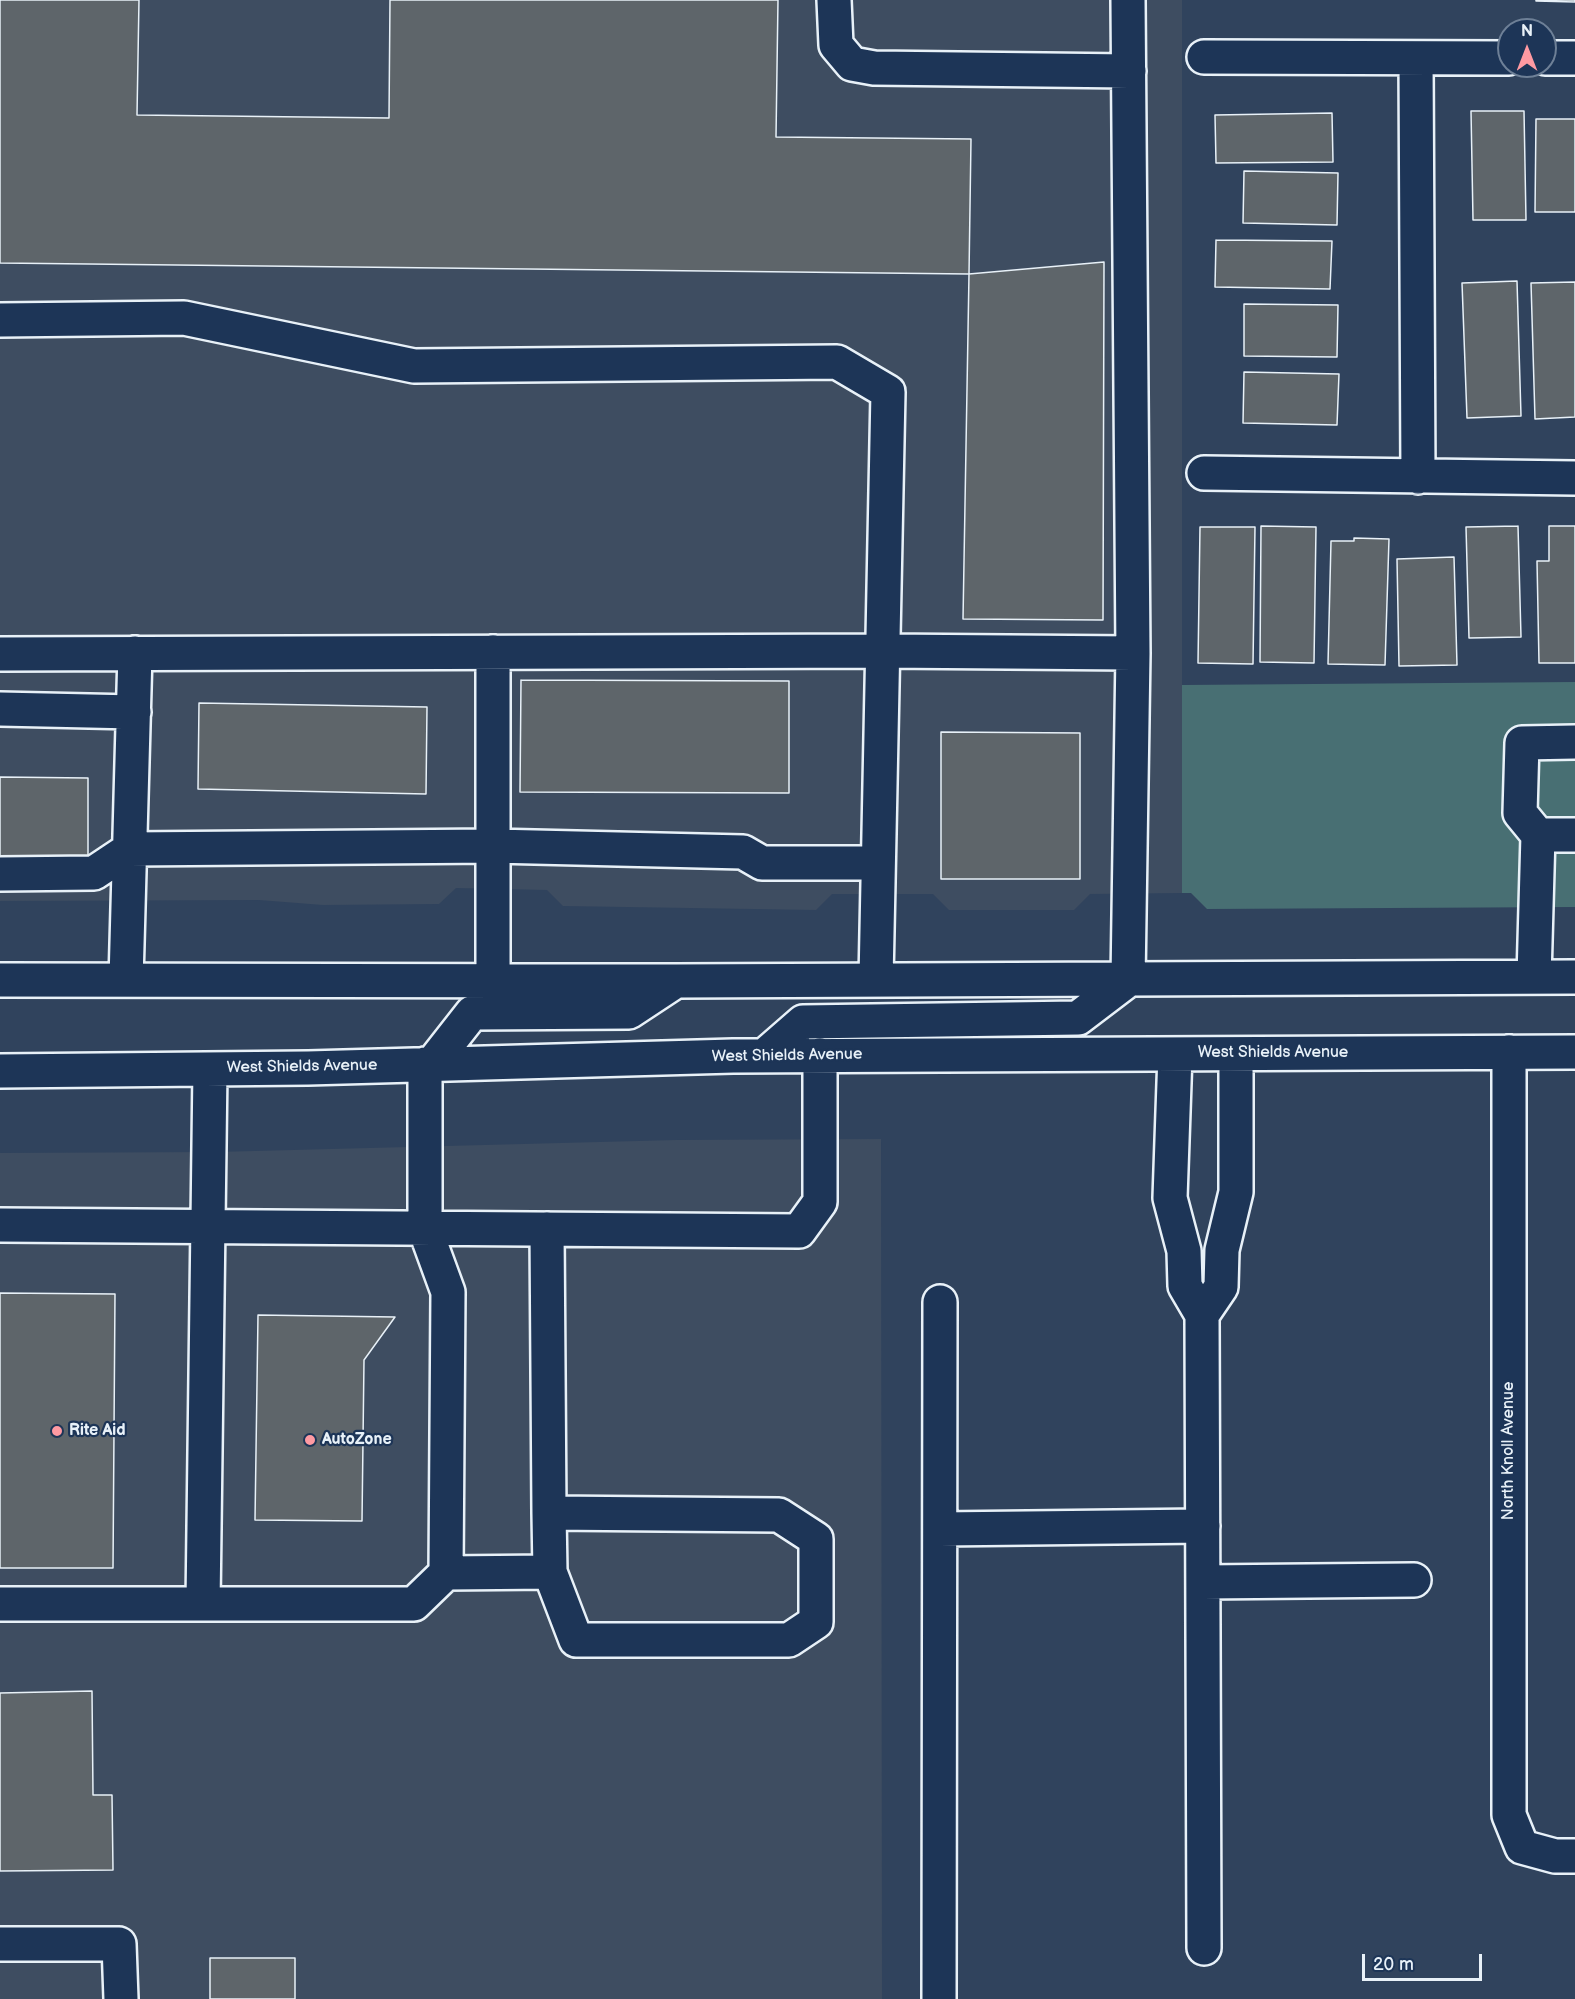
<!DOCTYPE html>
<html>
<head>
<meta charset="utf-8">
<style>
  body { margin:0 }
  #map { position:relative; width:1575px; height:1999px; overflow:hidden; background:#30435d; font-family:"Balsamiq Sans",sans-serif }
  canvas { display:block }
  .north { position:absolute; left:1497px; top:18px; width:60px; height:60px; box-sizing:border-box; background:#1d3557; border:2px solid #6e8097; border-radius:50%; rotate:0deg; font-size:16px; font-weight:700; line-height:24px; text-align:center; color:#e8f1f8 }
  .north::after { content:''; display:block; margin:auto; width:21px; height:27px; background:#ff9aa2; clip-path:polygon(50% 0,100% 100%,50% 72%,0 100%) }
  .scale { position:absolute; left:1362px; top:1954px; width:120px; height:27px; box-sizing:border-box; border:3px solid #e8f1f8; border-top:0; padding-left:8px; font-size:18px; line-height:21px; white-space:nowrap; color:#e8f1f8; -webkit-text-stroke:4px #1d3557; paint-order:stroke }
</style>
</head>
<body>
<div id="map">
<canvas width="1575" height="1999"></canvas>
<div class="north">N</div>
<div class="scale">20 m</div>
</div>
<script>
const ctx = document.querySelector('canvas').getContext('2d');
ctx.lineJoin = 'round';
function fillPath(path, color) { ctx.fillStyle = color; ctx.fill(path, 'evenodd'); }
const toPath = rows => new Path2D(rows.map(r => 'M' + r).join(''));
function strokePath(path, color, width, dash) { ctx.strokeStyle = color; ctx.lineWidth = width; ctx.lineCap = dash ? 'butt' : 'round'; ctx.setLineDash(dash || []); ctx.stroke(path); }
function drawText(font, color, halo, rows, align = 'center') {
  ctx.font = font + ' "Balsamiq Sans",sans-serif'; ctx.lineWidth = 4.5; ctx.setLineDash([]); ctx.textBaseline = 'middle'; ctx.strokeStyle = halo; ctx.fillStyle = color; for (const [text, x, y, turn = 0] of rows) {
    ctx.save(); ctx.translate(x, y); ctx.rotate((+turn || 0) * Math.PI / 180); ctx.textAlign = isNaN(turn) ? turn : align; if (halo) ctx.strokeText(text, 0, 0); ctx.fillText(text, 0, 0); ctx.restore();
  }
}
const built = toPath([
  [0,0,1182,0,1182,893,1090,894,1074,910,949,910,933,894,832,894,816,910,563,906,547,890,456,888,439,904,323,905,259,900,0,901],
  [881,1139,882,1999,0,1999,0,1153,216,1152,676,1140]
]);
const green = toPath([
  [1575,682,1575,907,1207,909,1191,893,1182,893,1182,685]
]);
const building = toPath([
  [0,0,139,0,137,115,389,118,390,0,778,0,776,137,971,139,969,274,0,263,0,0],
  [1575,0,1575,2,1536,1,1536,0,1575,0],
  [1471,111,1524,111,1526,220,1473,220,1471,111],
  [1332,113,1333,162,1216,163,1215,115,1332,113],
  [1536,119,1575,119,1575,212,1535,212,1536,119],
  [1244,171,1338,173,1337,225,1243,223,1244,171],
  [1216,240,1332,241,1330,289,1215,287,1216,240],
  [1104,262,1103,620,963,619,969,274,1104,262],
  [1517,281,1521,416,1467,418,1462,283,1517,281],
  [1575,282,1575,417,1535,419,1531,283,1575,282],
  [1244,304,1338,305,1337,357,1244,356,1244,304],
  [1244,372,1339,374,1337,425,1243,423,1244,372],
  [1261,526,1316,527,1314,663,1260,662,1261,526],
  [1518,526,1521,637,1469,638,1466,527,1518,526],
  [1549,526,1575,526,1575,663,1539,663,1537,561,1549,561,1549,526],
  [1200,527,1255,527,1253,664,1198,663,1200,527],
  [1354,538,1389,539,1385,665,1328,664,1331,541,1354,541,1354,538],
  [1454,557,1457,665,1399,666,1397,559,1454,557],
  [521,680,789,681,789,793,520,792,521,680],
  [199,703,427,707,426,794,198,789,199,703],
  [941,732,1080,733,1080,879,941,879,941,732],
  [0,777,88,778,88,863,0,863,0,777],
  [0,1293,115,1294,113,1568,0,1568,0,1293],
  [258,1315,395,1317,364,1360,362,1521,255,1520,258,1315],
  [92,1691,93,1795,112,1795,113,1870,0,1871,0,1693,92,1691],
  [210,1958,295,1958,295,1999,210,1999,210,1958]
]);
const minor = toPath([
  [834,0,836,45,852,64,874,68,1129,71],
  [1204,57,1509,58],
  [1416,58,1418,477],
  [1545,58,1575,58],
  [0,320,184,318,414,366,837,362,888,392,876,980],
  [1204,473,1575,478],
  [493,652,493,981],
  [0,654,883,651,1133,653],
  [0,709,134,712],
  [1538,835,1520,813,1522,743,1575,742],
  [0,874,94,873,130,849,493,846,743,852,762,863,878,863],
  [1534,977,1538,835,1575,835],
  [0,980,676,981,1575,977],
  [126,980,135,653],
  [1128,980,1133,653,1128,0],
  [1509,1052,1509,1815,1522,1847,1555,1856,1575,1856],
  [1175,1054,1170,1198,1184,1251,1185,1286,1202,1315,1221,1287,1222,1250,1236,1192,1236,1054],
  [764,1056,803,1022,1078,1018,1128,980],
  [432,1064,472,1013,629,1012,676,981],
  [0,1071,308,1068,733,1056,1575,1052],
  [0,1225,799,1231,820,1202,820,1055],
  [547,1229,549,1513],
  [1202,1315,1204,1948],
  [940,1529,1203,1526],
  [446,1573,550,1572,576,1640,789,1640,816,1622,816,1539,779,1515,549,1513,550,1572],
  [1203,1582,1414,1580],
  [0,1604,414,1604,446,1573,448,1292,425,1229,425,1064],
  [203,1604,210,1069],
  [0,1944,119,1944,121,1999],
  [939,1999,940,1302]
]);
const markers = [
  [57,1431,6,"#ff9aa2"],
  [310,1440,6,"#ff9aa2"]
];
const streetNames = [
  ["West Shields Avenue",1273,1053],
  ["West Shields Avenue",787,1056,-1],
  ["West Shields Avenue",302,1067,-1],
  ["North Knoll Avenue",1509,1451,-90]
];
const poiNames = [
  ["Rite Aid",69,1431],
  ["AutoZone",322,1440]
];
fillPath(built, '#3e4d61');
fillPath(green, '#486f73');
fillPath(building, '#5e656a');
strokePath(building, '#e8f1f8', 1.5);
strokePath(minor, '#e8f1f8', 38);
strokePath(minor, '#1d3557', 33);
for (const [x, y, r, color] of markers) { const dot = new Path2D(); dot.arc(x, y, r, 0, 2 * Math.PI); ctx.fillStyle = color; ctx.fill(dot); strokePath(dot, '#1d3557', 2); }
drawText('16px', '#e8f1f8', '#1d3557', streetNames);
drawText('bold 16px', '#e8f1f8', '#1d3557', poiNames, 'left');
</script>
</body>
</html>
